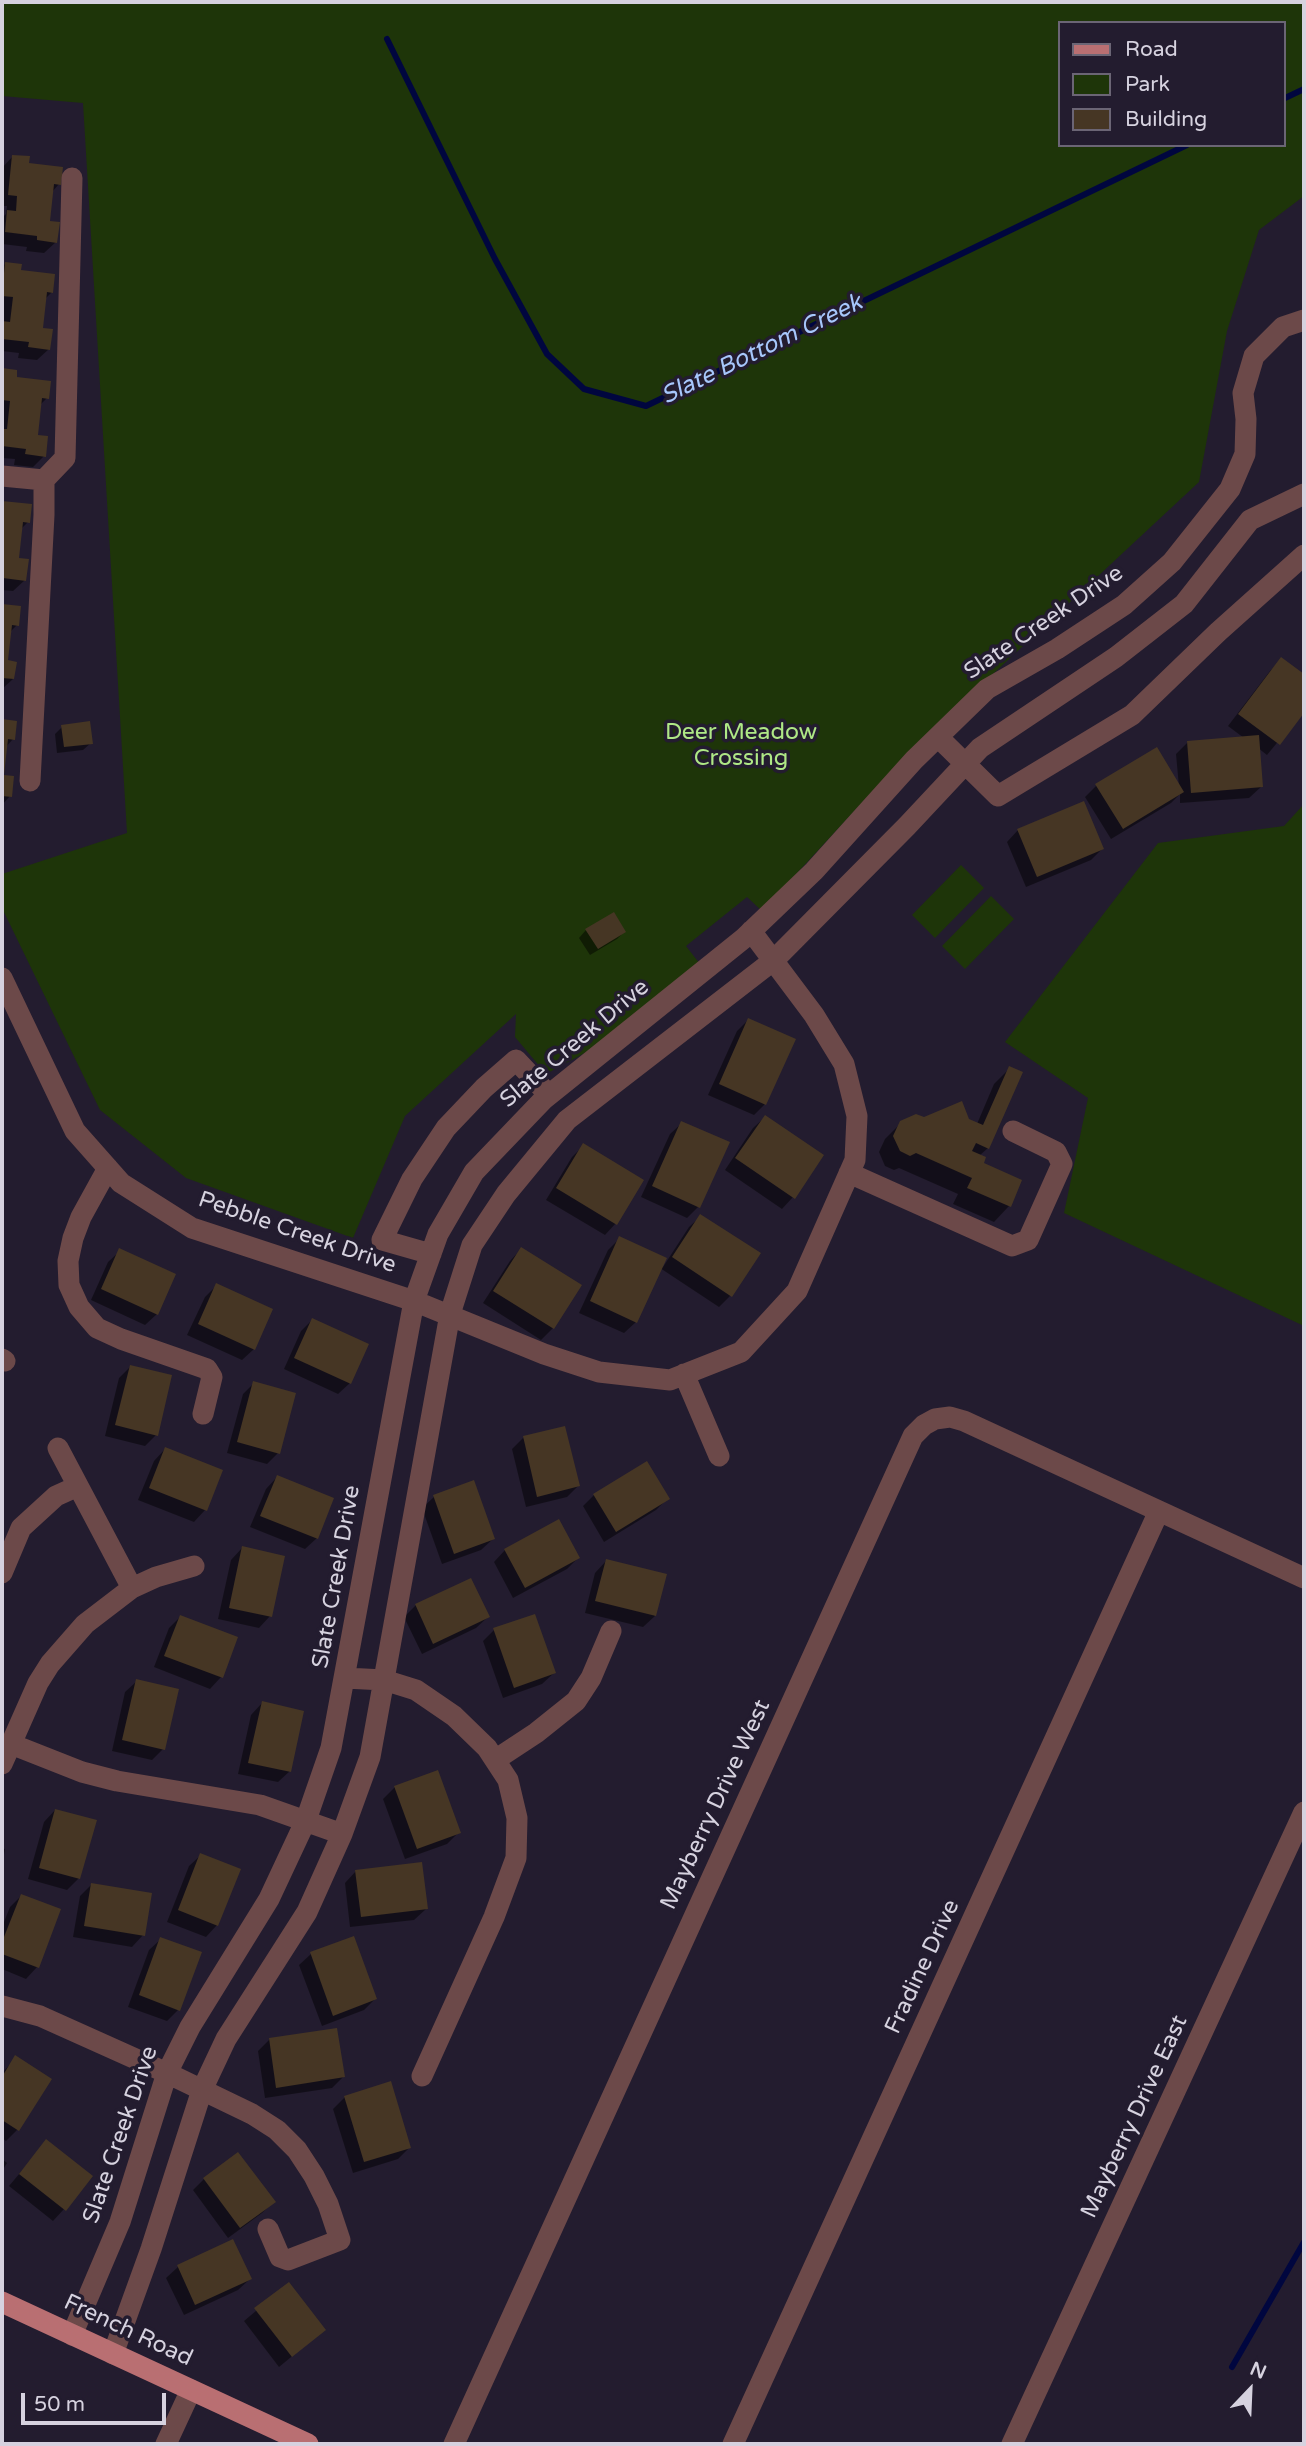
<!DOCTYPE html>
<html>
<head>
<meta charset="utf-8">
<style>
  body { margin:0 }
  #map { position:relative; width:1306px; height:2446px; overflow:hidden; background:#231c2f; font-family:"Varela Round",sans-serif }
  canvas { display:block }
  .frame { position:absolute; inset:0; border:4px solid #d6d2df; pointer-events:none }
  .legend { position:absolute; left:1058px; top:21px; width:228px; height:126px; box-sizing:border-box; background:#231c2f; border:2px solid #6b6575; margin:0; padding:9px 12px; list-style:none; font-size:21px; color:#d6d2df }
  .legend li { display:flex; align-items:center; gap:14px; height:35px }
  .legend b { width:35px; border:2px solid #6b6575 }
  .north { position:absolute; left:1215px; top:2355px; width:70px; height:70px; -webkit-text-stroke:5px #231c2f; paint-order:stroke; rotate:23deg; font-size:19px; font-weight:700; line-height:28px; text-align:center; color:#d6d2df }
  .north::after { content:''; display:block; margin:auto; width:24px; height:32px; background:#d6d2df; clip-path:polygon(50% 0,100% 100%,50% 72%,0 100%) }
  .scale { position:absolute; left:21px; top:2393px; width:145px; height:32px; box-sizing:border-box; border:4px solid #d6d2df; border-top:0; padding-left:9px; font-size:21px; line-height:24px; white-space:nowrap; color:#d6d2df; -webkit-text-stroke:5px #231c2f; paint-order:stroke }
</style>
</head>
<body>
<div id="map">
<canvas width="1306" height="2446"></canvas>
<div class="frame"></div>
<ul class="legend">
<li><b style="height:9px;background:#b96f72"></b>Road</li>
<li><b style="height:19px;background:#1e3509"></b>Park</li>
<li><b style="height:19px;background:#463624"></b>Building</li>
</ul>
<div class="north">N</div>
<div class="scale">50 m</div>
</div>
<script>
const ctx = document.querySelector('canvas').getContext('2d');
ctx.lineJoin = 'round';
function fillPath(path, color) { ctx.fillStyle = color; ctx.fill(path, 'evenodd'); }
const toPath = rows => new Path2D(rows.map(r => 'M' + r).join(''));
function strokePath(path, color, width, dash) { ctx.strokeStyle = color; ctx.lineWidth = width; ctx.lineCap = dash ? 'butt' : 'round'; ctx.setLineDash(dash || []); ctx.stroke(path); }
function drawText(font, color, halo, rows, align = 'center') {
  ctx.font = font + ' "Varela Round",sans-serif'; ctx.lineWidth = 7; ctx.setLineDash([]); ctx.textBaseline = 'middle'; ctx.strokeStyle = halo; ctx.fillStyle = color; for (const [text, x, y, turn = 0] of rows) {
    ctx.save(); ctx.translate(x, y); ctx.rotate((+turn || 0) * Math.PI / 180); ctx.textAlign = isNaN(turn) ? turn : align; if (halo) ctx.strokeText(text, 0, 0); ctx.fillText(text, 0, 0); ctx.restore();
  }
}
const green = toPath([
  [2,2,1304,2,1304,196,1259,230,1227,331,1199,482,906,755,762,911,747,897,686,946,700,964,603,1043,546,1074,515,1037,516,1014,405,1116,353,1238,186,1178,100,1110,2,908,2,874,127,833,83,103,2,96],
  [1059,23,1283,23,1283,145,1059,145],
  [1304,804,1304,1326,1064,1213,1088,1098,1005,1042,1158,843,1284,826],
  [961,865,984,888,935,938,912,915],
  [991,896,1014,919,965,969,942,946]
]);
const shadow = toPath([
  [13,156,59,184,52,192,48,222,56,242,44,253,26,251,27,247,2,244,2,218,6,214,7,206,2,206,2,168],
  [5,264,52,292,44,300,41,329,49,349,37,360,18,358,19,353,2,351,2,267],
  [2,370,15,372,15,379,47,398,39,406,36,437,44,456,33,467,14,465,15,459,2,458],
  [2,502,30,506,28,522,20,530,17,559,25,580,13,591,2,590],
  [2,606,19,608,17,625,9,633,6,662,13,679,2,689],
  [1282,659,1304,676,1304,710,1267,755,1258,748,1261,787,1249,798,1180,803,1180,794,1171,803,1111,839,1085,797,1096,786,1179,787,1176,754,1188,742,1244,738,1228,726,1270,671],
  [2,721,15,722,13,739,6,747,2,777,10,796,2,805],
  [62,727,91,743,83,750,57,753,55,734],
  [1018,830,1102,849,1091,860,1026,887,1007,842],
  [586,930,624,932,617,939,590,955,579,938],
  [748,1020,765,1104,754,1115,708,1095,737,1031],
  [1010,1068,988,1148,979,1156,981,1164,1020,1181,1009,1206,994,1222,953,1204,958,1194,899,1168,894,1170,885,1166,879,1152,885,1139,901,1123,924,1119,968,1120,977,1124,994,1084],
  [765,1117,793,1197,782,1209,725,1170,753,1128],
  [682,1123,698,1207,687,1218,641,1197,670,1134],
  [583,1146,616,1223,605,1235,546,1200,572,1157],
  [701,1216,730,1296,719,1307,660,1268,636,1322,624,1333,579,1313,608,1250,620,1238,663,1267,689,1227],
  [521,1249,579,1286,553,1328,541,1340,483,1303,510,1261],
  [120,1251,157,1314,145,1325,91,1300,108,1262],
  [216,1286,254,1349,242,1360,187,1335,205,1297],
  [312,1320,350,1383,338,1394,284,1369,301,1331],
  [130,1367,156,1435,145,1446,105,1436,119,1378],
  [254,1383,278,1453,267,1464,227,1453,243,1394],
  [523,1438,579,1485,567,1497,526,1507,512,1449],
  [165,1449,205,1510,194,1522,138,1500,154,1461],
  [277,1477,317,1538,305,1549,250,1527,266,1489],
  [473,1483,493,1539,481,1550,442,1564,422,1508,434,1497],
  [594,1495,668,1498,656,1510,604,1542,583,1506],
  [242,1548,270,1616,259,1628,218,1619,231,1560],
  [505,1550,578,1558,567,1569,513,1598,494,1562],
  [606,1561,655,1616,643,1627,585,1613,595,1573],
  [470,1580,488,1617,476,1628,422,1654,404,1617,416,1605],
  [180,1617,221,1677,210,1689,154,1667,169,1628],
  [494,1630,554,1673,542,1684,503,1698,483,1641],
  [137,1681,163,1749,152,1760,112,1751,125,1692],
  [262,1703,290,1771,278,1782,238,1774,251,1715],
  [395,1787,459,1832,447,1844,405,1859,383,1799],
  [55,1810,79,1878,67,1890,28,1879,44,1822],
  [2,1848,5,1849,2,1866],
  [201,1855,217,1925,206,1937,167,1922,189,1866],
  [356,1871,426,1909,414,1920,350,1927,345,1883],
  [91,1885,143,1935,132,1947,73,1937,80,1896],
  [21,1896,37,1967,26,1979,2,1969,2,1927,10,1907],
  [161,1939,178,2010,167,2021,128,2007,149,1950],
  [311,1954,375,1999,364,2010,322,2026,299,1965],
  [270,2039,343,2077,332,2088,265,2098,258,2051],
  [16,2058,50,2080,17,2130,6,2141,2,2138,2,2073],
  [345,2097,409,2148,398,2159,353,2173,333,2109],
  [46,2142,64,2209,53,2221,9,2186],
  [2,2159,7,2163,2,2171],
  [204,2179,273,2202,262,2213,228,2238,193,2190],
  [178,2267,250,2279,238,2290,184,2315,166,2278],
  [288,2284,324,2330,279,2367,244,2321]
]);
const stream = toPath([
  [387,39,495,259,547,354,584,389,646,406,1187,145],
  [1283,99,1304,89],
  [1232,2367,1304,2242]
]);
const building = toPath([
  [12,155,30,156,29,163,63,167,61,185,54,184,50,221,60,222,57,243,37,240,37,236,5,232,7,210,16,211,17,196,8,195],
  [5,262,22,264,21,270,55,274,53,293,47,292,43,328,53,329,50,350,28,347,29,342,2,339,2,321,10,322,13,297,2,296],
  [2,368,17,370,17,377,51,381,49,399,42,398,38,435,48,436,46,457,25,454,26,449,2,446,2,429,7,429,10,401,2,400],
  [2,501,32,504,30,523,23,522,19,558,29,559,26,581,3,578],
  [2,604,21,606,19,626,12,625,8,660,17,662,14,679,2,678],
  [1281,657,1304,674,1304,713,1280,745,1238,714],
  [2,719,17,721,15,740,8,739,4,775,14,776,12,797,2,796],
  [90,721,93,744,64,747,61,725],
  [1259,735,1263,787,1191,793,1187,741],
  [1157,747,1184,792,1123,829,1095,784],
  [1084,801,1104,849,1037,877,1017,829],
  [614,912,626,932,598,949,585,929],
  [748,1018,796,1039,766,1105,719,1084],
  [1009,1066,1023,1072,989,1149,976,1143,972,1151,986,1157,984,1163,1022,1180,1011,1207,967,1188,972,1178,916,1153,910,1156,900,1151,893,1136,900,1121,916,1114,924,1117,962,1101,969,1119,983,1125],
  [765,1115,824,1155,795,1199,735,1158],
  [681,1121,730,1142,700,1208,652,1186],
  [583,1143,644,1180,617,1225,556,1188],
  [700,1214,761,1253,732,1297,672,1257],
  [619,1236,667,1258,637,1323,590,1301],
  [521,1247,582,1285,554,1329,493,1291],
  [119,1248,176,1274,158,1315,101,1289],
  [216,1283,273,1309,255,1350,198,1324],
  [312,1318,369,1344,351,1384,294,1358],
  [130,1365,172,1375,158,1436,115,1425],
  [253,1381,296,1393,280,1454,237,1442],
  [565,1426,580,1486,537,1497,523,1436],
  [165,1447,223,1470,207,1511,149,1488],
  [647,1461,670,1499,616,1532,593,1494],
  [277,1475,334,1498,318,1539,260,1516],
  [474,1480,495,1539,454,1554,433,1495],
  [559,1519,580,1558,525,1588,504,1549],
  [242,1546,285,1556,272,1617,229,1608],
  [606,1559,667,1574,656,1616,595,1601],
  [471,1578,490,1617,433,1644,415,1604],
  [535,1614,556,1673,514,1688,493,1628],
  [180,1615,238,1637,223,1678,164,1656],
  [136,1679,179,1689,165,1750,122,1740],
  [262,1701,304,1711,291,1772,248,1763],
  [438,1770,461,1833,417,1849,394,1786],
  [55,1809,97,1820,80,1879,39,1868],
  [200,1853,241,1869,218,1926,178,1910],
  [422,1862,428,1909,361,1917,355,1870],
  [91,1883,152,1893,145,1936,84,1926],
  [21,1894,61,1909,39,1968,2,1954,2,1942],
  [354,1936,377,1999,333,2016,310,1952],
  [160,1937,202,1952,180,2011,139,1995],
  [337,2028,345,2077,276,2088,269,2038],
  [15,2055,52,2079,19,2131,2,2120,2,2077],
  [391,2081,411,2148,364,2162,344,2096],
  [46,2139,93,2176,66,2211,19,2174],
  [238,2152,276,2202,240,2228,203,2178],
  [233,2239,252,2279,195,2305,177,2265],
  [289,2282,326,2330,292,2357,254,2308]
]);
const minor = toPath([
  [2,476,44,480,44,515,30,781],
  [44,480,65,458,72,178],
  [938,737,998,796,1132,715,1218,632,1304,555],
  [2,978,75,1131,121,1183,192,1228,414,1301,544,1354,599,1372,670,1380,741,1352,797,1291,855,1160,857,1116,844,1064,814,1015,751,931],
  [108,1168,81,1217,73,1238,68,1261,69,1285,79,1307,97,1328,121,1339,207,1369,212,1377,203,1414],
  [849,1173,1012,1246,1028,1240,1062,1164,1056,1152,1013,1131],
  [431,1254,382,1240,412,1179,446,1128,484,1088,516,1060,549,1095],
  [2,1359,5,1361],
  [684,1374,719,1456],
  [58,1448,132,1588,85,1624,50,1664,38,1683,11,1744,82,1772,117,1781,260,1805,342,1834],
  [2,1573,21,1528,56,1496,78,1486],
  [132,1588,156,1577,194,1566],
  [345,1678,384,1680,416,1690,454,1716,487,1748,508,1780,517,1818,516,1858,494,1917,422,2076],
  [495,1760,536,1733,576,1701,591,1678,611,1631],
  [2,1764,11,1744],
  [2,2006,40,2016,167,2073,252,2114,277,2130,297,2150,314,2176,328,2204,340,2240,288,2260,280,2257,268,2229],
  [72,2335,120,2222,167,2073,190,2027,269,1899,306,1820,331,1748,414,1301,438,1234,474,1172,544,1099,743,939,814,871,914,760,987,689,1057,649,1124,605,1172,562,1230,489,1245,454,1246,419,1243,393,1254,356,1283,327,1304,320],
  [113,2354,151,2249,202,2090,226,2039,307,1912,342,1834,370,1757,450,1314,472,1245,506,1194,567,1120,774,960,907,826,980,748,1116,657,1184,604,1250,520,1304,494],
  [166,2444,191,2390],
  [454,2444,913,1436,924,1425,935,1419,950,1417,964,1421,1304,1578],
  [733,2444,1159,1511],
  [1012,2444,1304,1812]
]);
const major = toPath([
  [2,2302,308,2444]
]);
const streetNames = [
  ["Slate Creek Drive",1044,623,-34],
  ["Slate Creek Drive",575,1044,-40],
  ["Pebble Creek Drive",297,1233,19],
  ["Slate Creek Drive",337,1577,-80],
  ["Mayberry Drive West",716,1805,-65],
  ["Fradine Drive",923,1967,-65],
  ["Mayberry Drive East",1135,2117,-65],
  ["Slate Creek Drive",121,2135,-71],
  ["French Road",128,2331,25]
];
const parkNames = [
  ["Deer Meadow",741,733],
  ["Crossing",741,759]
];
const waterNames = [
  ["Slate Bottom Creek",762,350,-26]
];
fillPath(green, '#1e3509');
fillPath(shadow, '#0007');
strokePath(stream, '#00063f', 6);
fillPath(building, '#463624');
strokePath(minor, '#6c4949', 21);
strokePath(major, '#b96f72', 21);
drawText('23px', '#d6d2df', '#231c2f', streetNames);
drawText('23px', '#afe886', '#231c2f', parkNames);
drawText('italic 24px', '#a7c7fc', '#231c2f', waterNames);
</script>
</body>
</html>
